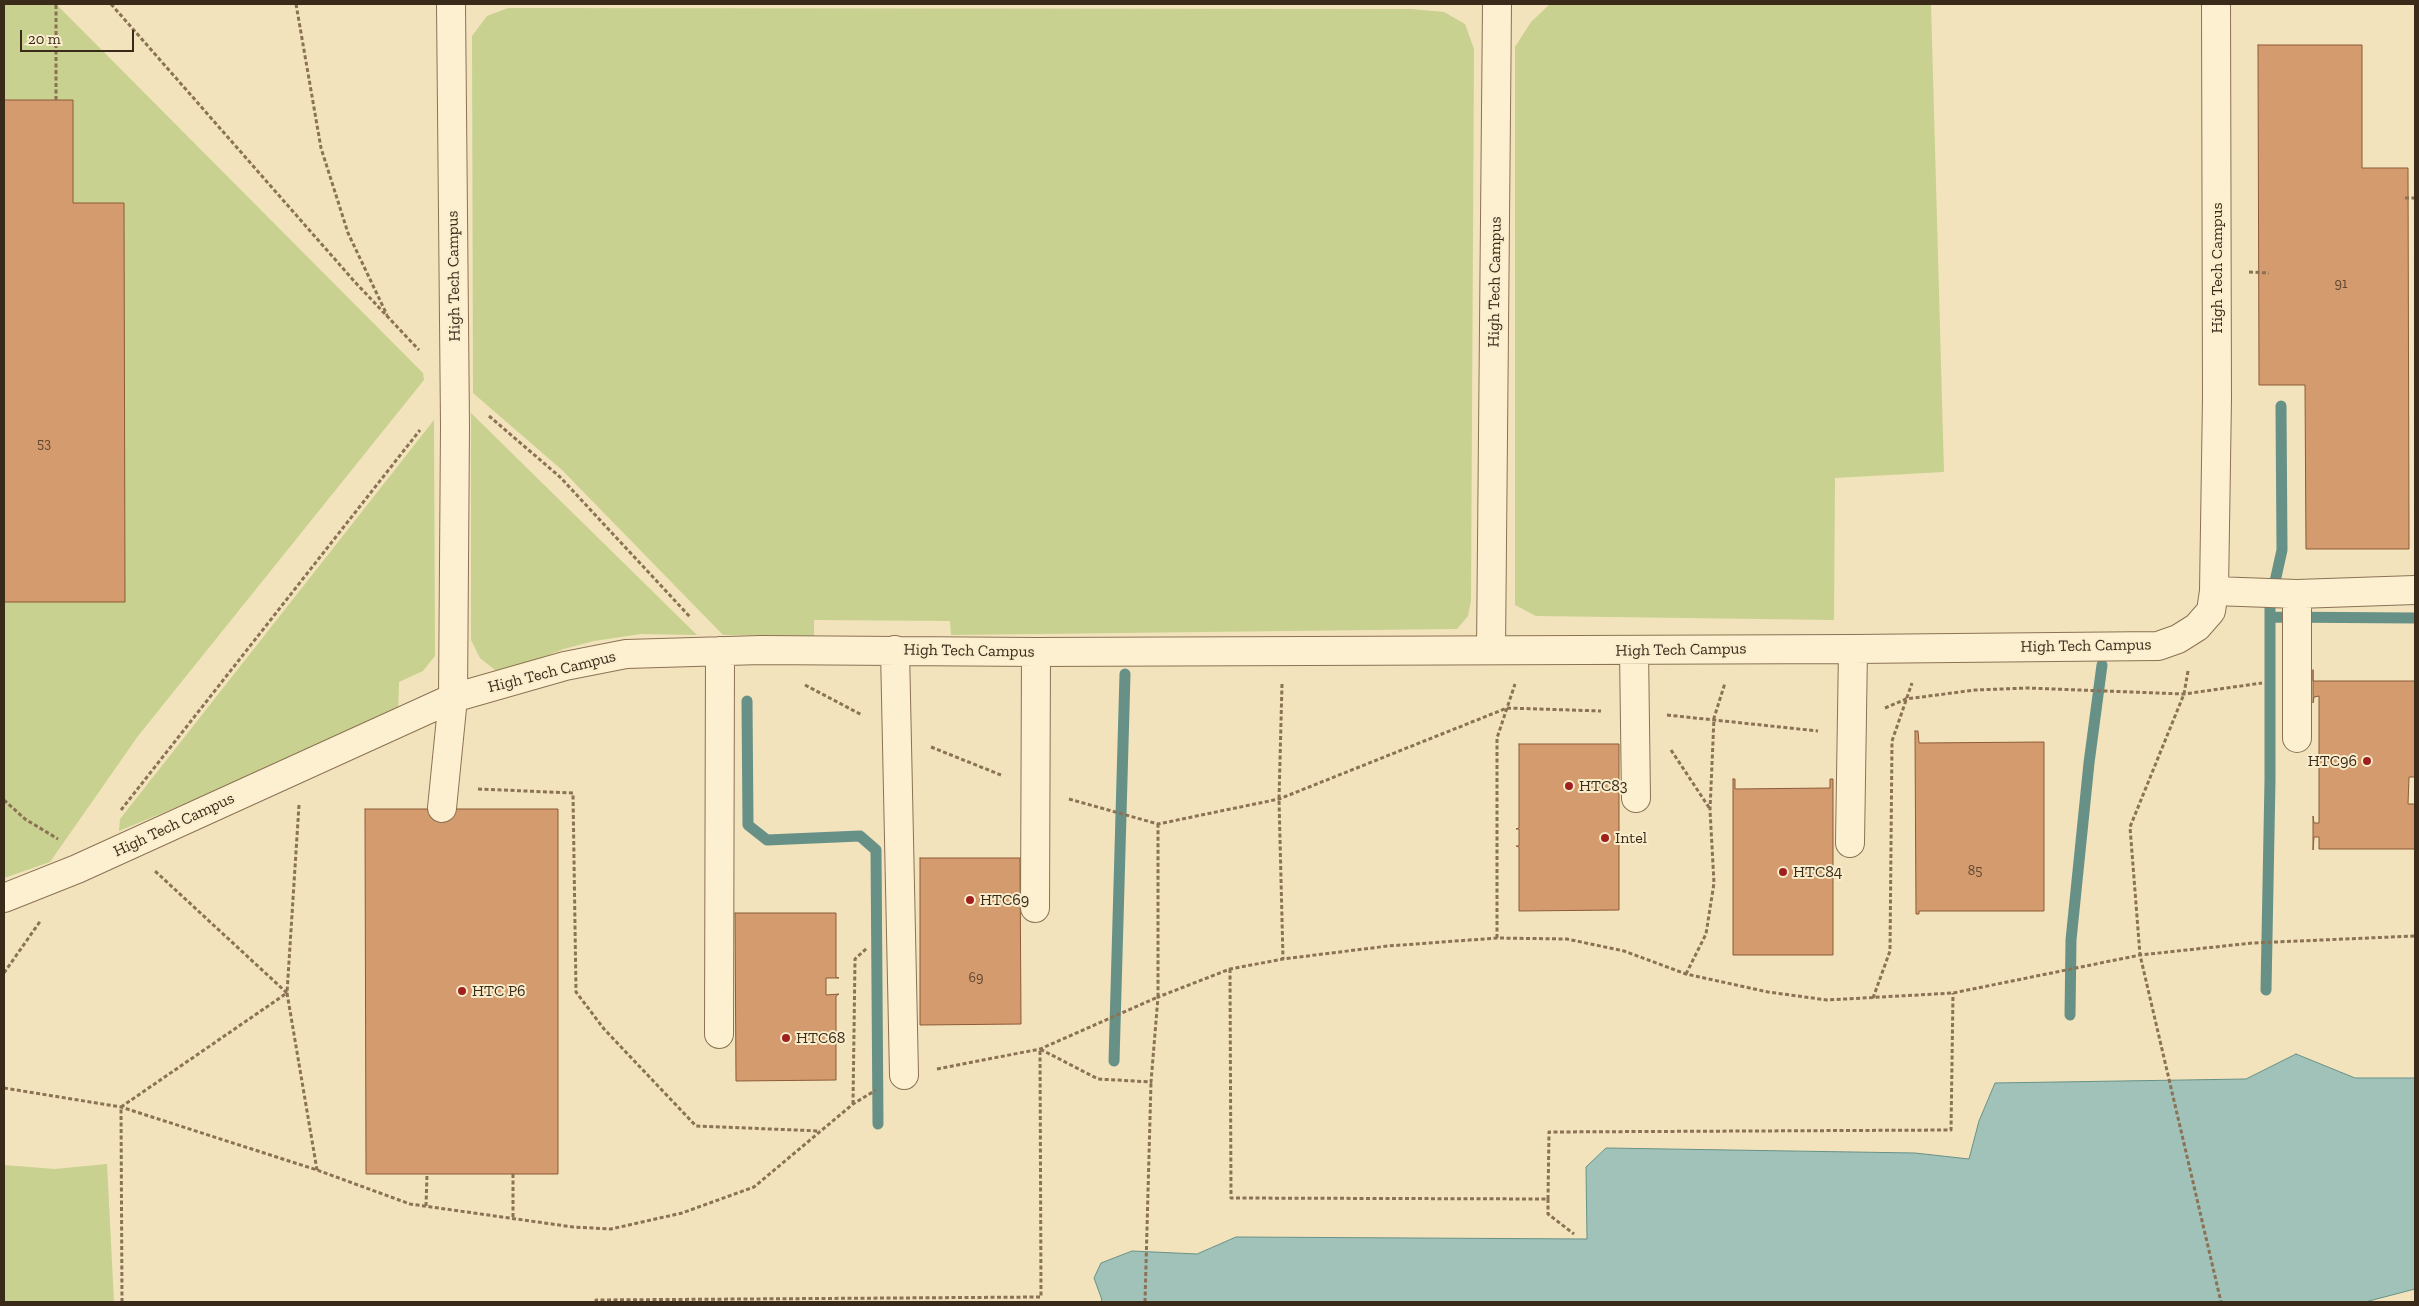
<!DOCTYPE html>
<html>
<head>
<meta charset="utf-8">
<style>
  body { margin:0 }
  #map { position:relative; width:2419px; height:1306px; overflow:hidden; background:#f2e3bc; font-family:"Zilla Slab",serif }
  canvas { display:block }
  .frame { position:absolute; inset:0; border:5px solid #392a1a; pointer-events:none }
  .scale { position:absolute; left:20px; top:30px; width:114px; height:22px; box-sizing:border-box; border:2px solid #392a1a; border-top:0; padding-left:6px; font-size:15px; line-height:18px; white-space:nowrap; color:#392a1a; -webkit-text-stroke:4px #f9edcc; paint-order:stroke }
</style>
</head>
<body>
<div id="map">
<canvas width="2419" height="1306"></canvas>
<div class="frame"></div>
<div class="scale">20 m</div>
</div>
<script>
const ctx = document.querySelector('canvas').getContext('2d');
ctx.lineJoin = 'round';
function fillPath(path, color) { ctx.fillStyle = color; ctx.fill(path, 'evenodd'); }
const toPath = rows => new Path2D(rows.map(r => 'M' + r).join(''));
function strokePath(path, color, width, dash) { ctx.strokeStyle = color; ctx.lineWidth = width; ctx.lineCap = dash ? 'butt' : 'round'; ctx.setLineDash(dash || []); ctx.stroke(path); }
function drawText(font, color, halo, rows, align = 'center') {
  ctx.font = font + ' "Zilla Slab",serif'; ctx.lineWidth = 4; ctx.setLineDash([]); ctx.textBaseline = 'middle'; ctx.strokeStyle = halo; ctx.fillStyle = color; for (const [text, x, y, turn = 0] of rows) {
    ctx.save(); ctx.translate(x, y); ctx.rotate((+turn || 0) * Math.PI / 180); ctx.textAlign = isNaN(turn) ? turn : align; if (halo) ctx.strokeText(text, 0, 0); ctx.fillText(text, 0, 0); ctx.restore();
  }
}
const green = toPath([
  [4,4,56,4,423,373,424,380,138,736,50,862,4,878],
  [1550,4,1931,4,1944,472,1835,478,1834,620,1536,616,1515,605,1515,47,1531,22],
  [508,8,1412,9,1444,12,1465,24,1474,49,1471,601,1468,616,1457,629,951,635,950,621,814,620,814,636,723,635,562,470,473,393,472,36,487,16],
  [471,413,697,635,641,634,594,641,564,649,511,669,495,670,480,658,471,640],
  [434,420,435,656,423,671,399,682,398,715,119,831,120,819],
  [107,1164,114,1302,4,1302,4,1165,55,1169]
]);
const water = toPath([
  [2296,1054,2355,1078,2415,1078,2415,1289,2365,1302,1100,1302,1102,1300,1094,1278,1101,1263,1132,1251,1197,1254,1236,1237,1587,1239,1586,1167,1606,1148,1915,1153,1969,1159,1979,1121,1995,1083,2246,1079,2296,1054]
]);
const stream = toPath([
  [2270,617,2415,618],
  [747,701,748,825,767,840,860,836,876,850,878,1124],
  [2266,990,2270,780,2270,604,2282,550,2281,406],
  [2070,1015,2071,940,2089,763,2102,665],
  [1114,1061,1125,674]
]);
const building = toPath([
  [2258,45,2362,45,2362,168,2408,168,2409,549,2306,549,2305,385,2259,385,2258,45],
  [4,100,73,100,73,203,124,203,125,602,4,602,4,100],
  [2313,670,2313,681,2415,681,2415,777,2409,777,2408,804,2415,804,2415,849,2319,849,2319,837,2314,837,2313,850,2313,816,2314,823,2319,823,2319,696,2314,697,2313,703,2313,670],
  [1915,731,1918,731,1919,743,2044,742,2044,911,1919,911,1919,914,1916,914,1915,731],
  [1519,744,1619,744,1619,910,1519,911,1519,847,1516,846,1519,846,1519,829,1516,829,1519,828,1519,744],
  [1733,779,1735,779,1735,789,1830,788,1830,779,1833,779,1833,955,1733,955,1733,779],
  [365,809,558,809,558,1174,366,1174,365,809],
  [920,858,1020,858,1021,1024,920,1025,920,858],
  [735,913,836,913,836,977,839,978,826,978,826,995,839,994,836,996,836,1080,736,1081,735,913]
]);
const path = toPath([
  [111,4,354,281,419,350],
  [296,4,321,148,348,233,387,315],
  [56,100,56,4],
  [2405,198,2415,198],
  [2249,272,2269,273],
  [489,416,560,477,691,618],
  [2188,671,2184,694,2130,827,2140,955,2221,1302],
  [1282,684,1279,799,1283,959],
  [805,685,862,715],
  [1885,708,1906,699,1975,690,2028,688,2184,694,2262,683],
  [1667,715,1818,731],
  [931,747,1001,775],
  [1671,750,1710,809],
  [478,789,573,793,576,992,604,1029,696,1126,820,1131],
  [1069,799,1158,824,1279,799,1507,708,1601,711],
  [4,800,25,819,58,839],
  [299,805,287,993,317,1170],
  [121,810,420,430],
  [1497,938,1497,738,1515,684],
  [1230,969,1231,1198,1548,1199,1549,1132,1951,1130,1953,993],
  [4,973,41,920],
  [1686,974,1706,934,1714,883,1710,810,1714,718,1725,683],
  [1873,998,1890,951,1892,741,1912,683],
  [937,1069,1040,1049,1158,997,1158,824],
  [4,1088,121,1107,317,1170,410,1204,573,1227,611,1229,682,1213,754,1187,853,1104,876,1090],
  [853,1104,855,959,867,948],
  [513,1174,513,1219],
  [1548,1199,1548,1214,1574,1234],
  [426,1206,427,1174],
  [122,1302,121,1107,287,993,155,871],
  [596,1302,596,1300,1041,1297,1040,1049,1098,1079,1151,1082,1158,997,1230,969,1283,959,1388,946,1497,938,1567,939,1624,951,1686,974,1768,992,1827,1000,1953,993,2140,955,2252,943,2415,936],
  [1145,1302,1151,1082]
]);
const minor = toPath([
  [2214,591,2297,594,2415,590],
  [2297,594,2297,738],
  [895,650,904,1075],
  [1491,650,1497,4],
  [1634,650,1636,798],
  [442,808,453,698,455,426,451,4],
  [1850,843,1853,649],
  [4,898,77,869,453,698,565,666,626,654,761,650,1036,652,1853,649,2158,646,2178,639,2197,627,2211,611,2214,591,2217,398,2216,4],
  [1035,908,1036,652],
  [719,1034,720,651]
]);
const markers = [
  [2367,761,5,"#a0201e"],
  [1569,786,5,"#a0201e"],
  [1605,838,5,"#a0201e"],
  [1783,872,5,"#a0201e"],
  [970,900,5,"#a0201e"],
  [462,991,5,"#a0201e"],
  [786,1038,5,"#a0201e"]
];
const numberNames = [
  ["91",2341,284],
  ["53",44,444],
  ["85",1975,871],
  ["69",976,978]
];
const streetNames = [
  ["High Tech Campus",2217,268,-90],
  ["High Tech Campus",454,276,-91],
  ["High Tech Campus",1495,282,-89],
  ["High Tech Campus",2086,646,-1],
  ["High Tech Campus",1681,650,-1],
  ["High Tech Campus",969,651,1],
  ["High Tech Campus",552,672,-14],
  ["High Tech Campus",174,825,-25]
];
const poiNames = [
  ["HTC96",2357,761,"right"],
  ["HTC83",1579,786],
  ["Intel",1615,838],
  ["HTC84",1793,872],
  ["HTC69",980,900],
  ["HTC P6",472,991],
  ["HTC68",796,1038]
];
fillPath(green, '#c8d18f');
fillPath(water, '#a1c2b9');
strokePath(water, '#679187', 1);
strokePath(stream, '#679187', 11);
fillPath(building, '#d49b6e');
strokePath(building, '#8c5b38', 1);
strokePath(minor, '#8b7254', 30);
strokePath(path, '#8b7254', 3, [4, 2.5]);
strokePath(minor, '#fcf0d0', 28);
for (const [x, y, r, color] of markers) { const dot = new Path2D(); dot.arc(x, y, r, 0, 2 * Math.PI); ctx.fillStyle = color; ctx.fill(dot); strokePath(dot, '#f9edcc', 2); }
drawText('14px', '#60462f', null, numberNames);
drawText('16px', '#392a1a', '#f9edcc', streetNames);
drawText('16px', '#392a1a', '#f9edcc', poiNames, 'left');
</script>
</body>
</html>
